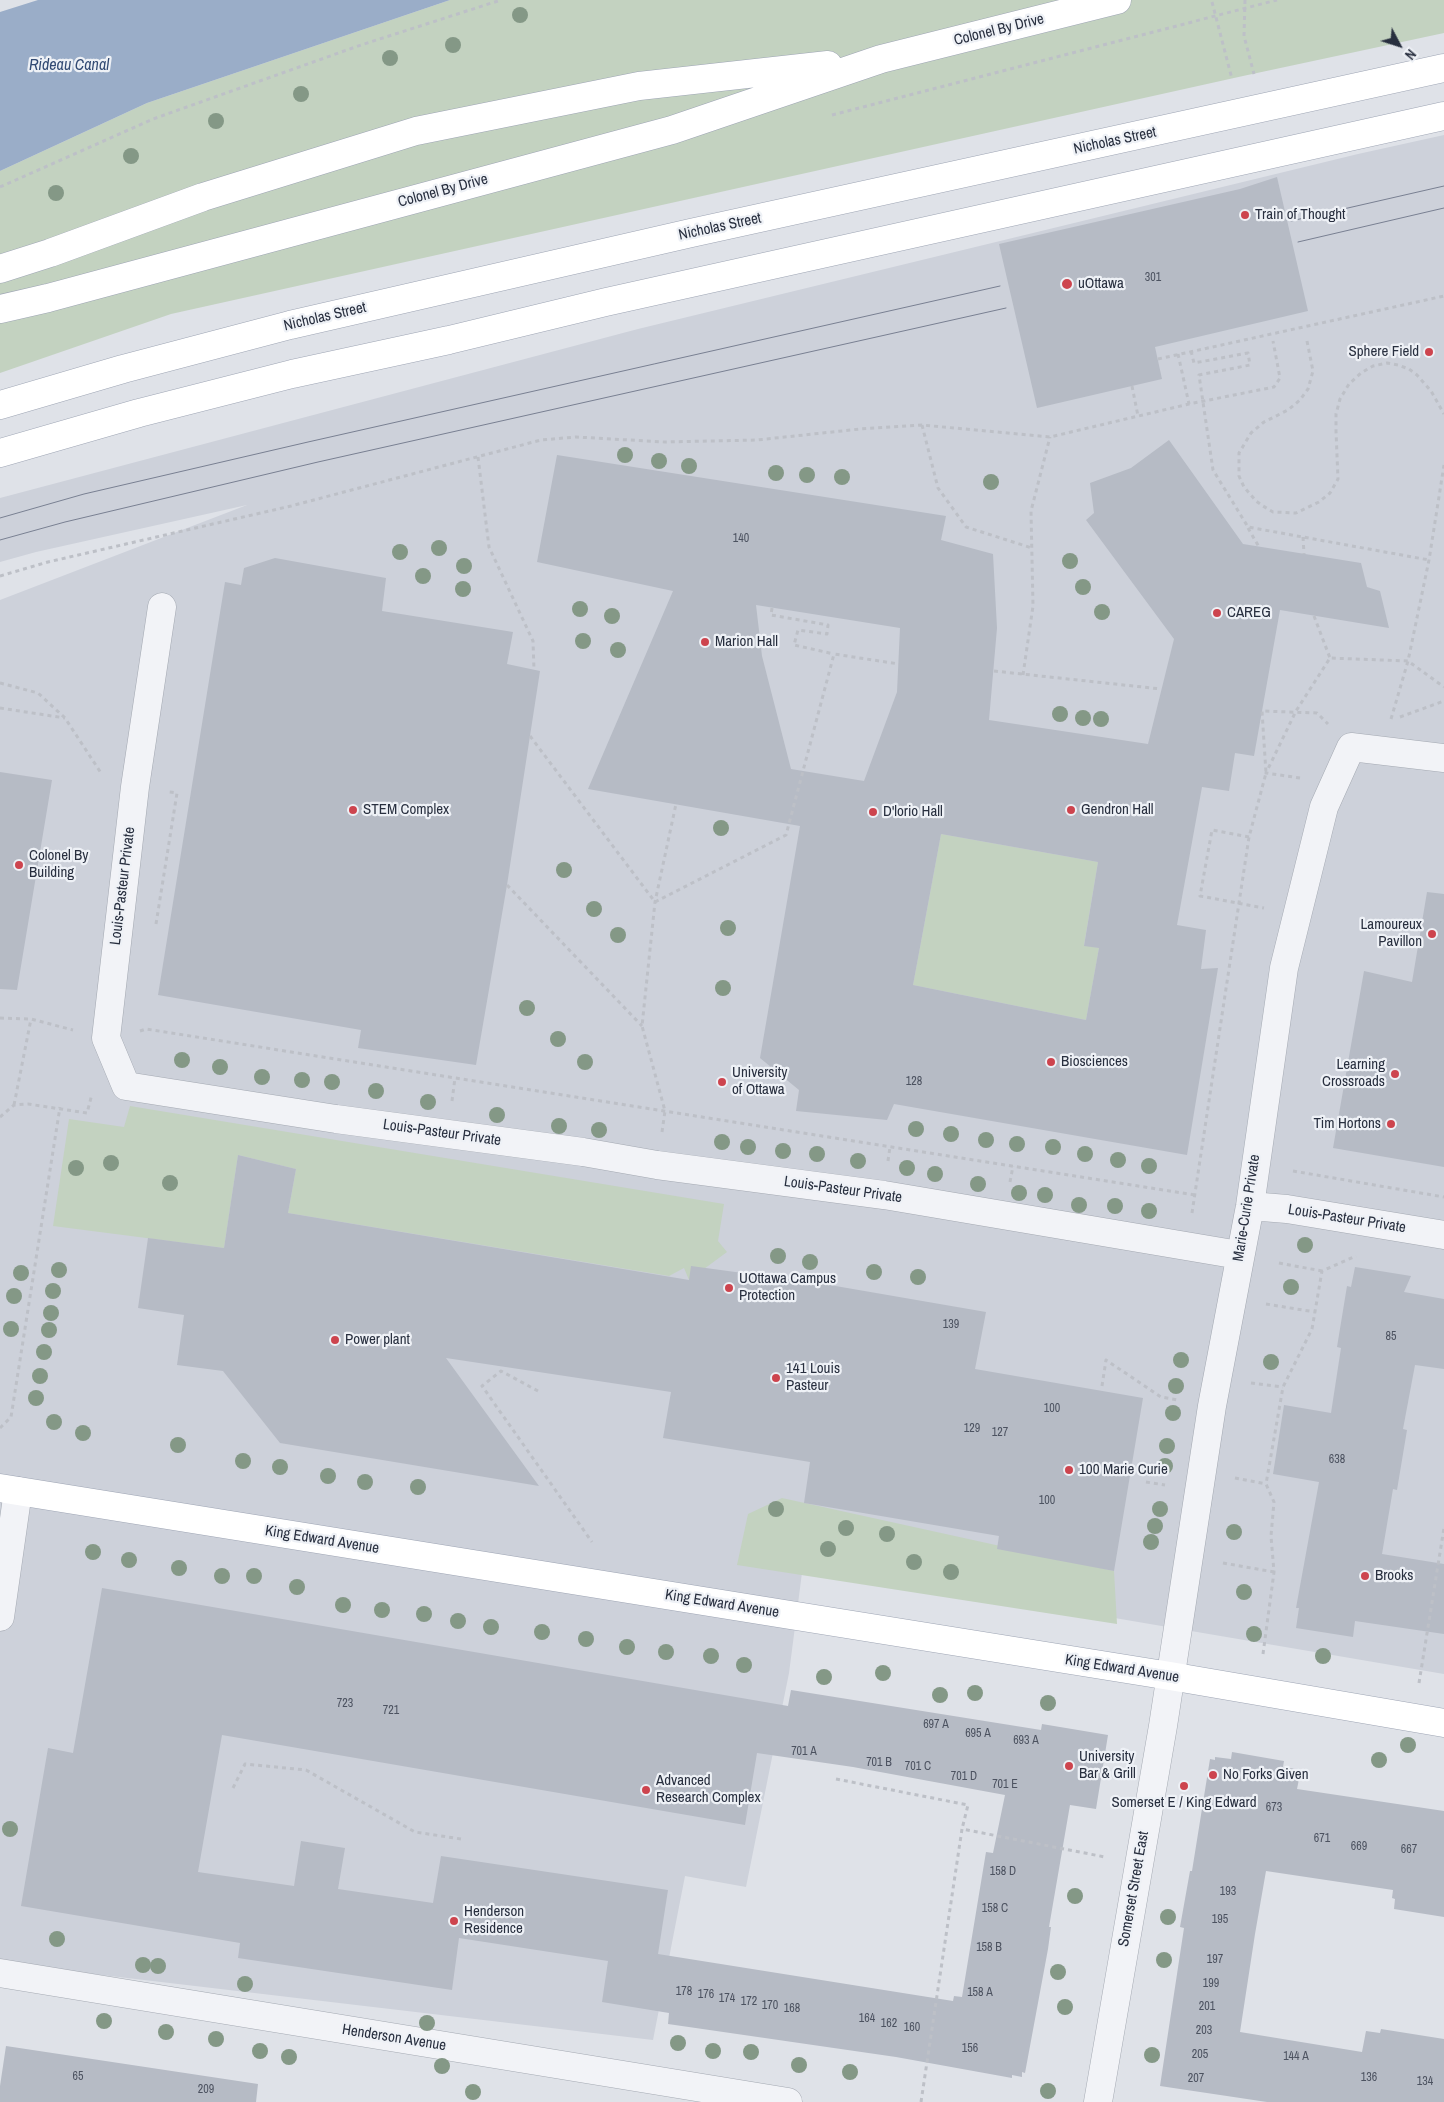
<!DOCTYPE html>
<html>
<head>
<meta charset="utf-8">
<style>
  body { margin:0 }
  #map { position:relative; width:1444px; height:2102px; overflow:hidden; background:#dfe2e8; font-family:"Archivo Narrow",sans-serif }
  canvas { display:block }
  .north { position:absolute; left:1374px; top:20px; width:50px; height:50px; -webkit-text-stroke:4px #eef1f6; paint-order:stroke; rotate:130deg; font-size:14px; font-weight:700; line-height:20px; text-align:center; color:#282f3f }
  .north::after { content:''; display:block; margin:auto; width:18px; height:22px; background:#282f3f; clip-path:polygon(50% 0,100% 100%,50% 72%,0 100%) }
</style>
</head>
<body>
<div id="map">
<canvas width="1444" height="2102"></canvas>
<div class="north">N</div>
</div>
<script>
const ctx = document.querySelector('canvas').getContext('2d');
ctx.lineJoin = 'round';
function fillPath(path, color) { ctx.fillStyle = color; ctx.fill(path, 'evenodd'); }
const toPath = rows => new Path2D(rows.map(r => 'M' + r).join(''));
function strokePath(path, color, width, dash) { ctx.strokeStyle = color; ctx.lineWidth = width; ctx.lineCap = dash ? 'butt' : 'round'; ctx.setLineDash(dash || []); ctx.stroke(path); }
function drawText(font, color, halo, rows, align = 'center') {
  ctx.font = font + ' "Archivo Narrow",sans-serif'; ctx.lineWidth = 4.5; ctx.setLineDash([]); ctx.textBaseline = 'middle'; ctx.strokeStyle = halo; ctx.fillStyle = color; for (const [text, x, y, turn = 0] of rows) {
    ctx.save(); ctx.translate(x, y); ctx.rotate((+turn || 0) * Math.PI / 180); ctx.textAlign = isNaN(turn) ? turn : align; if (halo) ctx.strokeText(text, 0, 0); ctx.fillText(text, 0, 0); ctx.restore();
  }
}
const built = toPath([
  [1444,135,1444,1674,803,1565,789,1673,746,1887,685,1876,653,2040,0,1963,0,600,247,505,36,552,0,562,0,498,638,329,1358,154]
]);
const green = toPath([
  [450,0,1444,0,1444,33,1243,76,171,314,0,373,0,171,147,103],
  [941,834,1098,862,1084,945,1099,948,1086,1020,913,985],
  [130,1106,724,1204,718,1241,727,1252,689,1280,684,1268,669,1276,288,1213,296,1169,238,1155,224,1248,53,1226,69,1119,124,1127],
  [782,1498,1114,1571,1117,1624,737,1565,748,1514]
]);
const water = toPath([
  [38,0,450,0,147,103,0,171,0,12]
]);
const building = toPath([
  [1277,177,1308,311,1155,347,1162,379,1037,408,999,244,1240,189],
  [1169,440,1243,544,1361,563,1367,587,1380,591,1389,628,1280,610,1254,756,1235,753,1229,791,1202,787,1177,925,1206,930,1201,969,1218,968,1187,1155,894,1104,887,1120,796,1111,799,1090,760,1058,800,826,588,789,673,591,537,562,557,455,946,516,941,540,993,554,997,628,989,720,1148,744,1174,639,1086,520,1094,513,1090,483,1131,468],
  [756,605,900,628,897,692,864,781,791,769,762,656],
  [941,834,1098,862,1084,946,1099,948,1086,1020,913,985],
  [275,558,386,578,382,611,513,632,507,664,540,671,507,885,476,1065,358,1048,361,1030,158,995,225,582,241,585,244,568],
  [0,772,52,780,17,990,0,989],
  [1427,892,1444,894,1444,1167,1333,1148,1364,971,1412,982],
  [238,1155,296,1169,288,1213,689,1280,691,1266,824,1284,986,1312,975,1369,1143,1398,1114,1571,997,1549,999,1536,804,1503,810,1462,663,1438,671,1392,446,1358,539,1486,280,1443,223,1371,177,1365,184,1315,138,1308,148,1238,224,1248],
  [1355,1267,1411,1276,1404,1292,1444,1299,1444,1369,1415,1365,1403,1429,1407,1430,1397,1490,1393,1489,1382,1554,1444,1564,1444,1634,1355,1621,1353,1637,1296,1628,1299,1608,1296,1608,1319,1482,1273,1474,1284,1405,1331,1413,1341,1348,1337,1347,1347,1286,1351,1287],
  [102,1588,788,1706,791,1690,1041,1730,1042,1724,1108,1735,1096,1809,1070,1805,1049,1927,1051,1927,1048,1949,1025,2073,1022,2072,1022,2077,1012,2075,1012,2078,896,2057,668,2024,669,2013,602,2002,608,1961,459,1938,452,1990,238,1958,240,1943,21,1906,48,1748,73,1753],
  [222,1735,745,1825,757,1753,853,1767,1005,1795,993,1853,986,1852,962,1997,954,1996,953,2001,658,1954,668,1890,441,1856,433,1903,338,1889,345,1848,301,1841,294,1886,198,1872],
  [1232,1752,1284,1761,1283,1767,1296,1769,1295,1773,1300,1774,1297,1789,1444,1811,1444,1917,1394,1909,1395,1899,1392,1898,1393,1890,1266,1871,1255,1934,1240,2032,1362,2052,1366,2031,1380,2033,1381,2029,1444,2039,1444,2102,1267,2102,1160,2086,1184,1928,1180,1927,1190,1871,1192,1871,1210,1759,1215,1760,1215,1757,1231,1759],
  [6,2046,258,2084,256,2102,0,2102,0,2086]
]);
const path = toPath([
  [1245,0,1244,36,1254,74],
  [1212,2,1232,79],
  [832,115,1277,0],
  [0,187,153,119,361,45,501,0],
  [1307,341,1313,371,1308,389,1300,400,1288,410,1264,422,1251,433,1239,453,1239,476,1244,487,1256,501,1263,506,1273,512,1296,513,1319,502,1330,493,1338,479,1336,431,1336,414,1340,399,1349,384,1361,373,1373,366,1387,363,1398,365,1409,369,1417,375,1431,391,1444,414],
  [1191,351,1194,363,1248,353,1250,365,1199,375,1213,470,1248,527,1429,560],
  [1178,354,1189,404],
  [1158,359,1444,296],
  [1132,386,1138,416],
  [922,425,938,488,966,527,1032,548],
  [478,457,489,547,533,641,534,670],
  [1248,528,1259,547],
  [1303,537,1304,554],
  [0,576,48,562,291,506,541,440,576,437,665,442,757,440,860,429,922,425,1050,437,1189,404,1274,387,1280,378,1273,341],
  [772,608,771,615,828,625,827,634,798,630,794,645,834,654],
  [1314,616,1330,658],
  [994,671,1161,689],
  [1023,675,1033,606,1031,511,1050,437],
  [0,683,38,693,65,718,101,773],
  [0,708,65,718],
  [1400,717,1444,701],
  [1391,719,1408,661,1429,560,1444,465],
  [530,736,655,902],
  [1300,778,1266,773,1296,711,1330,658,1408,661,1444,687],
  [1249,837,1212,830,1200,896,1264,908],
  [507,885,642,1026],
  [655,902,786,835,834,654,899,664],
  [156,924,177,793,169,792],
  [0,1018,31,1019,73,1030],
  [140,1031,146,1029,1195,1195],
  [452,1101,455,1078],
  [14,1105,31,1019],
  [0,1117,14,1105,28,1104,87,1113,92,1094],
  [662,1132,665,1111,642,1026,655,902,676,804],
  [888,1161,890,1147],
  [1293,1171,1444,1197],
  [1010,1182,1013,1166],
  [1192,1213,1249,837,1266,773,1262,711,1317,713,1328,724],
  [1279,1263,1322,1271],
  [1266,1304,1315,1312],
  [1251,1383,1283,1387],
  [1102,1386,1106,1360,1161,1397,1178,1400],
  [538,1391,501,1371,482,1386,592,1542],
  [0,1428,11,1417,60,1107],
  [1235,1478,1266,1484],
  [1146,1482,1165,1485],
  [1223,1563,1274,1572],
  [1263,1654,1274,1572,1271,1536,1274,1502,1266,1484,1283,1387,1312,1329,1322,1271,1356,1256],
  [1419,1683,1444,1528],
  [836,1779,968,1805,962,1829],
  [233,1788,245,1764,306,1770,415,1832,461,1839],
  [921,2102,962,1829,1105,1857]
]);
const minor = toPath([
  [162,607,135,787,106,1038,126,1086,336,1119,583,1152,657,1165,884,1195,1239,1255],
  [1250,1206,1287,1209,1444,1235],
  [0,1617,18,1491],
  [0,1973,788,2102],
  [1098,2102,1163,1726,1212,1406,1250,1206,1284,968,1324,807,1351,747,1444,758]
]);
const major = toPath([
  [0,269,50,253,203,197,416,131,639,86,828,65],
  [0,309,48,298,672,130,881,59,1117,0],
  [0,405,123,369,290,325,691,233,1444,68],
  [0,453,139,413,292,374,449,340,606,302,1444,116],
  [0,1488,1170,1676,1444,1723]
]);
const tram = toPath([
  [1291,221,1444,186],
  [1298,242,1444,208],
  [0,518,84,494,308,442,1000,286],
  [0,540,65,522,318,462,1006,308]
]);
const trees = [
  [520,15],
  [453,45],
  [390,58],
  [301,94],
  [216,121],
  [131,156],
  [56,193],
  [625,455],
  [659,461],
  [689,466],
  [776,473],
  [807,475],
  [842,477],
  [991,482],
  [439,548],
  [400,552],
  [1070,561],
  [464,566],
  [423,576],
  [1083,587],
  [463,589],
  [580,609],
  [1102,612],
  [612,616],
  [583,641],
  [618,650],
  [1060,714],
  [1083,718],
  [1101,719],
  [721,828],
  [564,870],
  [594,909],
  [728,928],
  [618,935],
  [723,988],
  [527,1008],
  [558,1039],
  [182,1060],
  [585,1062],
  [220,1067],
  [262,1077],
  [302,1080],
  [332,1082],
  [376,1091],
  [428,1102],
  [497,1115],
  [559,1126],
  [916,1129],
  [599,1130],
  [951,1134],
  [986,1140],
  [722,1142],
  [1017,1144],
  [748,1147],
  [1053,1147],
  [783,1151],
  [817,1154],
  [1085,1154],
  [1118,1160],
  [858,1161],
  [111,1163],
  [1149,1166],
  [76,1168],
  [907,1168],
  [935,1174],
  [170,1183],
  [978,1184],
  [1019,1193],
  [1045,1195],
  [1079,1205],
  [1115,1206],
  [1149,1211],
  [1305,1245],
  [778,1256],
  [810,1262],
  [59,1270],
  [874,1272],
  [21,1273],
  [918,1277],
  [1291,1287],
  [53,1291],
  [14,1296],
  [51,1313],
  [11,1329],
  [49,1330],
  [44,1352],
  [1181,1360],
  [1271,1362],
  [40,1376],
  [1176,1386],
  [36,1398],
  [1173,1413],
  [54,1422],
  [83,1433],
  [178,1445],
  [1167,1446],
  [243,1461],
  [1165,1466],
  [280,1467],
  [328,1476],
  [365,1482],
  [418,1487],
  [776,1509],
  [1160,1509],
  [1155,1526],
  [846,1528],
  [1234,1532],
  [887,1534],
  [1151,1542],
  [828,1549],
  [93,1552],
  [129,1560],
  [914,1562],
  [179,1568],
  [951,1572],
  [222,1576],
  [254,1576],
  [297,1587],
  [1244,1592],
  [343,1605],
  [382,1610],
  [424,1614],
  [458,1621],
  [491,1627],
  [542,1632],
  [1254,1634],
  [586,1639],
  [627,1647],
  [666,1652],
  [711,1656],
  [1323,1656],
  [744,1665],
  [883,1673],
  [824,1677],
  [975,1693],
  [940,1695],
  [1048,1703],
  [1408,1745],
  [1379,1760],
  [10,1829],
  [1075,1896],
  [1168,1917],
  [57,1939],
  [1164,1960],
  [143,1965],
  [158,1966],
  [1058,1972],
  [245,1984],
  [1065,2007],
  [104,2021],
  [427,2023],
  [166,2032],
  [216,2039],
  [678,2043],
  [260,2051],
  [713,2051],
  [751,2052],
  [1152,2055],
  [289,2057],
  [799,2065],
  [442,2066],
  [850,2072],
  [1048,2091],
  [473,2092]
];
const markers = [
  [1245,215,5,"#cd444e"],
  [1067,284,6,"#cd444e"],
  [1429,352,5,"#cd444e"],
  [1217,613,5,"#cd444e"],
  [705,642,5,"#cd444e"],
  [353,810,5,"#cd444e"],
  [1071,810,5,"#cd444e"],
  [873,812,5,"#cd444e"],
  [19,865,5,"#cd444e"],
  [1432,934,5,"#cd444e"],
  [1051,1062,5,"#cd444e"],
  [1395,1074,5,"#cd444e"],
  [722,1082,5,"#cd444e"],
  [1391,1124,5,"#cd444e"],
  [729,1288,5,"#cd444e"],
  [335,1340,5,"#cd444e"],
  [776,1378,5,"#cd444e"],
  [1069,1470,5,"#cd444e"],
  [1365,1576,5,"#cd444e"],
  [1069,1766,5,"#cd444e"],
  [1213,1775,5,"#cd444e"],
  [1184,1786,5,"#cd444e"],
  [646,1790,5,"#cd444e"],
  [454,1921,5,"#cd444e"]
];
const numberNames = [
  ["301",1153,278],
  ["140",741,539],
  ["128",914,1082],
  ["139",951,1325],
  ["85",1391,1337],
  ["100",1052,1409],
  ["129",972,1429],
  ["127",1000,1433],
  ["638",1337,1460],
  ["100",1047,1501],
  ["723",345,1704],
  ["721",391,1711],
  ["697 A",936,1725],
  ["695 A",978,1734],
  ["693 A",1026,1741],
  ["701 A",804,1752],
  ["701 B",879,1763],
  ["701 C",918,1767],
  ["701 D",964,1777],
  ["701 E",1005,1785],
  ["673",1274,1808],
  ["671",1322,1839],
  ["669",1359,1847],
  ["667",1409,1850],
  ["158 D",1003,1872],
  ["193",1228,1892],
  ["158 C",995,1909],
  ["195",1220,1920],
  ["158 B",989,1948],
  ["197",1215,1960],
  ["199",1211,1984],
  ["178",684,1992],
  ["158 A",980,1993],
  ["176",706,1995],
  ["174",727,1999],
  ["172",749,2002],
  ["170",770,2006],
  ["201",1207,2007],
  ["168",792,2009],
  ["164",867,2019],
  ["162",889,2024],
  ["160",912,2028],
  ["203",1204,2031],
  ["156",970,2049],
  ["205",1200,2055],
  ["144 A",1296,2057],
  ["65",78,2077],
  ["136",1369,2078],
  ["207",1196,2079],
  ["134",1425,2082],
  ["209",206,2090]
];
const streetNames = [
  ["Colonel By Drive",999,30,-14],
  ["Nicholas Street",1115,141,-12],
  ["Colonel By Drive",443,191,-15],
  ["Nicholas Street",720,227,-12],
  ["Nicholas Street",325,317,-13],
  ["Louis-Pasteur Private",123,886,-83],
  ["Louis-Pasteur Private",442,1133,8],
  ["Louis-Pasteur Private",843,1190,8],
  ["Marie-Curie Private",1247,1208,-81],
  ["Louis-Pasteur Private",1347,1219,9],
  ["King Edward Avenue",322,1540,9],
  ["King Edward Avenue",722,1604,9],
  ["King Edward Avenue",1122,1669,9],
  ["Somerset Street East",1134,1889,-80],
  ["Henderson Avenue",394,2038,9]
];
const poiNames = [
  ["Train of Thought",1255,215],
  ["uOttawa",1078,284],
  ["Sphere Field",1419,352,"right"],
  ["CAREG",1227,613],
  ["Marion Hall",715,642],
  ["STEM Complex",363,810],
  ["Gendron Hall",1081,810],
  ["D'lorio Hall",883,812],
  ["Colonel By",29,856],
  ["Building",29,873],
  ["Lamoureux",1422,925,"right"],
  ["Pavillon",1422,942,"right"],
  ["Biosciences",1061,1062],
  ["Learning",1385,1065,"right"],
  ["Crossroads",1385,1082,"right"],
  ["University",732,1073],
  ["of Ottawa",732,1090],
  ["Tim Hortons",1381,1124,"right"],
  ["UOttawa Campus",739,1279],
  ["Protection",739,1296],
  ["Power plant",345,1340],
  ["141 Louis",786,1369],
  ["Pasteur",786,1386],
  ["100 Marie Curie",1079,1470],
  ["Brooks",1375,1576],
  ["University",1079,1757],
  ["Bar & Grill",1079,1774],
  ["No Forks Given",1223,1775],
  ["Advanced",656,1781],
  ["Research Complex",656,1798],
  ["Somerset E / King Edward",1184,1803,"center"],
  ["Henderson",464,1912],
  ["Residence",464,1929]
];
const waterNames = [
  ["Rideau Canal",69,66]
];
fillPath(built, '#cdd1da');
fillPath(green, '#c3d2c0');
fillPath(water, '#9aadc8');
fillPath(building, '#b6bbc5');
strokePath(minor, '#a4a9b2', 29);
strokePath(major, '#9ea5b4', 29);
strokePath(path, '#bdc0c7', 3, [4, 4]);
strokePath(minor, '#f2f3f7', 28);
strokePath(major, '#fff', 28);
strokePath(tram, '#798092', 1);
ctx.fillStyle = '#849886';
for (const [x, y] of trees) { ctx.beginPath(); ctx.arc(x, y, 8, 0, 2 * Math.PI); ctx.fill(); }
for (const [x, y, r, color] of markers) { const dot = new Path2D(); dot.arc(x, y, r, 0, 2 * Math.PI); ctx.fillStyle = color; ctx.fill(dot); strokePath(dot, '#eef1f6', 2); }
drawText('12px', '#4c5260', null, numberNames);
drawText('15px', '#282f3f', '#eef1f6', streetNames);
drawText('15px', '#282f3f', '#eef1f6', poiNames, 'left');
drawText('italic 16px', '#324a73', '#eef1f6', waterNames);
</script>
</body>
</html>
